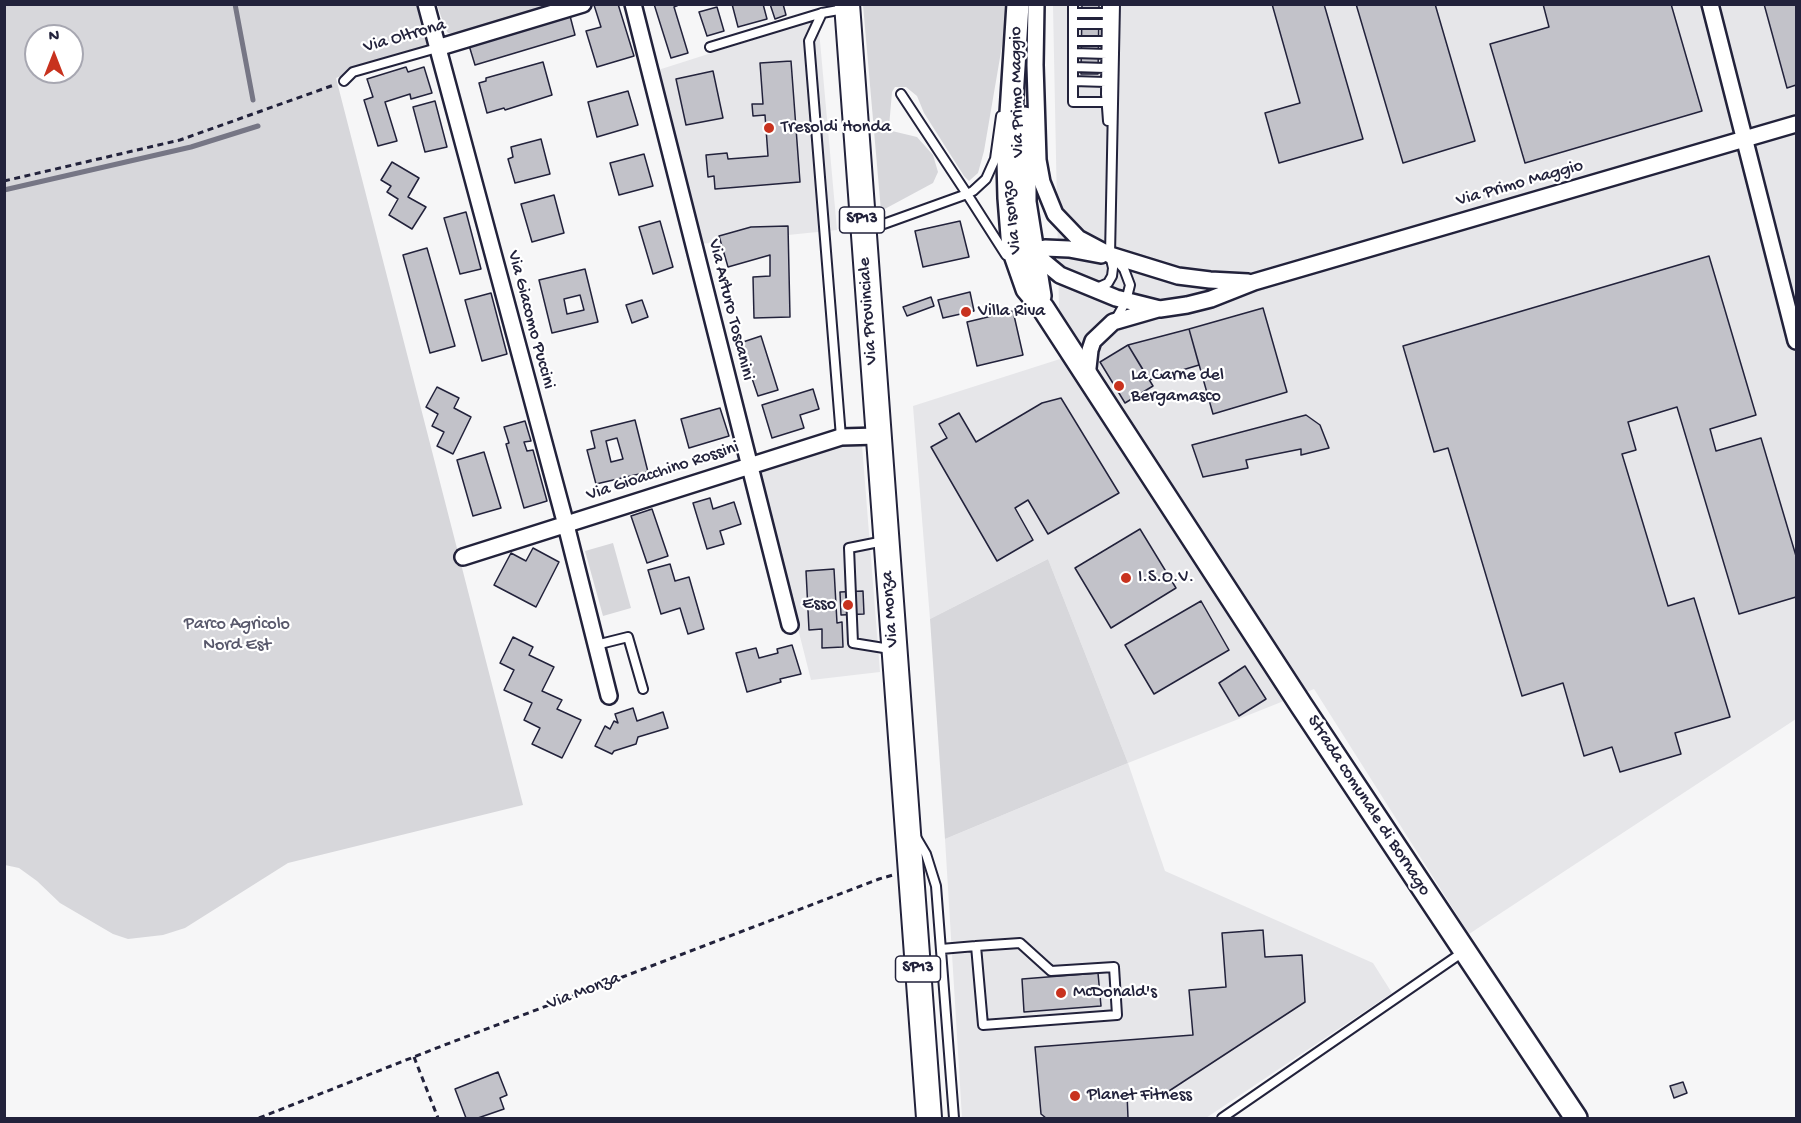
<!DOCTYPE html>
<html>
<head>
<meta charset="utf-8">
<style>
  body { margin:0 }
  #map { position:relative; width:1801px; height:1123px; overflow:hidden; background:#f6f6f7; font-family:"Gochi Hand",sans-serif }
  canvas { display:block }
  .frame { position:absolute; inset:0; border:6px solid #22223b; pointer-events:none }
  .north { position:absolute; left:24px; top:24px; width:60px; height:60px; box-sizing:border-box; background:#fff; border:2px solid #a7a7b1; border-radius:50%; rotate:0deg; font-size:16px; font-weight:700; line-height:24px; text-align:center; color:#22223b }
  .north::after { content:''; display:block; margin:auto; width:21px; height:27px; background:#c8321e; clip-path:polygon(50% 0,100% 100%,50% 72%,0 100%) }
</style>
</head>
<body>
<div id="map">
<canvas width="1801" height="1123"></canvas>
<div class="frame"></div>
<div class="north">N</div>
</div>
<script>
const ctx = document.querySelector('canvas').getContext('2d');
ctx.lineJoin = 'round';
function fillPath(path, color) { ctx.fillStyle = color; ctx.fill(path, 'evenodd'); }
const toPath = rows => new Path2D(rows.map(r => 'M' + r).join(''));
function strokePath(path, color, width, dash) { ctx.strokeStyle = color; ctx.lineWidth = width; ctx.lineCap = dash ? 'butt' : 'round'; ctx.setLineDash(dash || []); ctx.stroke(path); }
function drawText(font, color, halo, rows, align = 'center') {
  ctx.font = font + ' "Gochi Hand",sans-serif'; ctx.lineWidth = 4.5; ctx.setLineDash([]); ctx.textBaseline = 'middle'; ctx.strokeStyle = halo; ctx.fillStyle = color; for (const [text, x, y, turn = 0] of rows) {
    ctx.save(); ctx.translate(x, y); ctx.rotate((+turn || 0) * Math.PI / 180); ctx.textAlign = isNaN(turn) ? turn : align; if (halo) ctx.strokeText(text, 0, 0); ctx.fillText(text, 0, 0); ctx.restore();
  }
}
const built = toPath([
  [1053,5,1796,5,1796,719,1469,934,1314,689,1128,763,1165,871,1373,963,1392,993,1206,1118,962,1118,945,839,1128,763,1048,559,930,619,913,406,1060,359],
  [818,19,837,230,700,244,655,71],
  [842,445,862,445,880,672,811,680,758,471]
]);
const green = toPath([
  [5,5,416,5,429,46,375,62,336,78,523,805,288,863,185,928,163,935,128,939,113,934,60,903,37,881,19,868,5,865],
  [36,36,72,36,72,72,36,72],
  [437,5,570,5,462,36,448,33,446,30],
  [863,5,1009,5,984,151,978,173,969,181,964,176,924,113,917,96,906,87,895,87,892,92,889,127,892,131,917,137,933,155,938,172,933,183,881,211],
  [613,543,631,608,603,616,585,551],
  [1048,559,1128,763,945,839,930,619]
]);
const stream = toPath([
  [235,4,253,100],
  [4,190,191,147,258,126]
]);
const building = toPath([
  [618,4,634,56,597,67,586,31,601,27,594,5,618,4],
  [654,4,681,4,674,7,688,53,671,58,654,4],
  [732,4,763,4,767,19,738,27,732,4],
  [770,4,783,4,786,15,775,19,770,4],
  [1082,4,1099,4,1098,74,1081,74,1082,4],
  [1272,4,1324,4,1363,139,1279,163,1265,113,1300,103,1272,4],
  [1356,4,1435,4,1475,141,1403,163,1356,4],
  [1543,4,1671,4,1702,111,1525,163,1490,44,1549,27,1543,4],
  [1764,4,1796,4,1796,85,1787,88,1764,4],
  [717,7,724,31,707,36,699,12,717,7],
  [569,12,575,35,475,65,468,42,569,12],
  [791,61,800,182,715,189,714,176,708,177,706,155,727,153,728,159,768,156,765,115,753,116,752,104,763,104,760,63,791,61],
  [543,62,552,95,505,110,504,108,487,113,479,83,486,81,486,78,543,62],
  [406,67,408,72,424,67,432,93,411,99,410,94,385,102,397,141,378,146,364,100,373,97,367,79,406,67],
  [713,71,723,118,686,125,676,79,713,71],
  [628,91,638,125,597,137,588,102,628,91],
  [435,101,447,147,425,152,413,107,435,101],
  [541,139,550,174,515,183,508,159,513,157,511,147,541,139],
  [644,154,653,186,619,195,610,163,644,154],
  [392,162,419,178,408,197,426,207,412,229,389,215,398,199,387,192,391,186,381,180,392,162],
  [554,195,564,233,532,242,521,204,554,195],
  [466,212,481,269,460,274,444,218,466,212],
  [660,221,673,267,653,274,639,227,660,221],
  [960,221,969,257,923,267,915,231,960,221],
  [788,226,790,317,754,318,753,277,770,276,770,255,728,267,719,236,751,227,788,226],
  [427,248,455,346,430,353,403,255,427,248],
  [1709,256,1756,415,1710,429,1716,451,1761,438,1796,556,1796,597,1739,614,1677,407,1628,422,1636,450,1622,454,1668,606,1694,598,1730,717,1675,733,1681,754,1620,772,1612,747,1584,756,1563,683,1522,696,1448,448,1434,452,1403,346,1709,256],
  [585,269,598,322,552,333,539,280,585,269],
  [580,295,584,310,567,314,564,299,580,295],
  [970,292,974,311,943,318,938,300,970,292],
  [491,293,507,354,482,361,465,300,491,293],
  [931,297,934,306,907,316,903,307,931,297],
  [642,300,648,317,632,323,626,305,642,300],
  [1263,308,1287,392,1213,414,1189,329,1263,308],
  [1013,311,1023,355,977,366,967,322,1013,311],
  [1189,329,1199,365,1149,380,1128,345,1189,329],
  [761,336,778,390,758,396,740,343,761,336],
  [1128,345,1153,386,1125,403,1100,362,1128,345],
  [437,387,459,398,454,408,471,417,453,454,437,446,444,432,432,426,438,414,426,407,437,387],
  [813,389,819,409,800,415,804,428,772,438,762,405,813,389],
  [1061,398,1119,493,1048,534,1028,500,1015,508,1033,540,997,561,931,447,947,438,939,424,959,413,976,442,1042,403,1061,398],
  [720,408,729,436,689,448,681,419,720,408],
  [1306,415,1320,425,1329,448,1301,455,1301,449,1246,460,1248,468,1203,477,1192,445,1306,415],
  [635,420,648,472,596,484,587,450,595,448,591,431,635,420],
  [617,438,623,459,611,462,606,441,617,438],
  [525,421,531,441,524,442,527,451,533,450,547,501,524,508,506,444,509,443,504,427,525,421],
  [484,452,501,508,473,516,457,460,484,452],
  [710,498,713,509,734,502,741,524,720,531,724,544,707,549,693,503,710,498],
  [652,509,668,556,647,563,631,516,652,509],
  [1140,529,1176,588,1111,628,1075,568,1140,529],
  [533,548,559,562,536,607,494,585,511,553,526,561,533,548],
  [670,564,675,581,689,577,704,629,688,634,680,608,661,614,648,570,670,564],
  [834,569,837,623,842,622,843,647,822,648,822,629,809,630,806,571,834,569],
  [863,591,864,614,841,615,840,592,863,591],
  [1201,601,1229,650,1154,694,1125,645,1201,601],
  [513,637,533,647,529,655,554,667,542,691,562,700,557,709,581,720,562,758,532,744,540,728,524,720,532,703,504,690,514,670,500,663,513,637],
  [792,645,801,674,780,679,781,682,747,692,736,653,756,648,759,658,778,653,777,649,792,645],
  [1245,666,1266,699,1239,716,1219,683,1245,666],
  [633,708,637,721,663,712,668,728,638,737,636,744,614,751,612,754,595,746,605,726,610,729,614,721,618,723,615,714,633,708],
  [1263,930,1265,957,1302,955,1305,1002,1169,1091,1127,1093,1128,1118,1046,1118,1041,1114,1035,1047,1193,1035,1189,990,1226,987,1222,933,1263,930],
  [1098,973,1101,1006,1024,1012,1022,979,1098,973],
  [498,1072,507,1095,500,1098,504,1109,478,1118,466,1118,455,1089,498,1072],
  [1683,1082,1687,1093,1674,1098,1670,1086,1683,1082]
]);
const path = toPath([
  [4,181,180,140,334,85],
  [414,1057,438,1118],
  [259,1118,434,1049,879,879,893,875]
]);
const lane = toPath([
  [1073,4,1073,102,1112,102],
  [1107,4,1106,94,1108,121],
  [822,13,809,41,841,437],
  [1073,13,1107,13],
  [1074,24,1107,24],
  [1074,41,1107,41],
  [710,47,822,13,844,9],
  [1074,53,1107,54],
  [1073,67,1106,68],
  [344,81,353,72,437,48],
  [1073,81,1106,82],
  [1001,116,995,159,986,179,973,191,967,194,1006,255],
  [867,230,967,194,901,94],
  [1097,288,1108,283,1112,276,1113,268,1110,255,1115,4],
  [1116,319,1126,301,1130,285,1124,269,1116,260],
  [884,541,849,548,853,643,890,649],
  [596,645,628,637,643,689],
  [916,837,926,854,936,886,954,1118],
  [941,949,976,946,1020,943,1051,971,1114,967,1117,1015,983,1025,976,946],
  [1222,1118,1463,952]
]);
const street = toPath([
  [426,4,566,525,609,696],
  [633,4,790,625],
  [1036,4,1035,65,1038,160,1042,182,1055,214,1078,238,1110,255,1178,276,1210,280,1248,282],
  [1710,4,1796,341],
  [437,48,583,4],
  [1031,251,1060,275,1116,298,1160,309,1187,305,1211,299,1254,282,1796,124],
  [1027,258,1033,253,1045,248,1069,249,1101,255],
  [1087,377,1090,350,1093,341,1113,322,1158,309],
  [463,557,841,437,878,436]
]);
const secondary = toPath([
  [1018,4,1008,160,1009,198,1013,249,1027,289,1043,308,1301,705,1576,1118],
  [1025,118,1025,202,1040,296]
]);
const primary = toPath([
  [847,4,929,1118]
]);
const markers = [
  [769,128,6,"#c8321e"],
  [966,312,6,"#c8321e"],
  [1119,386,6,"#c8321e"],
  [1126,578,6,"#c8321e"],
  [848,605,6,"#c8321e"],
  [1061,993,6,"#c8321e"],
  [1075,1096,6,"#c8321e"]
];
const shields = [
  [862,220,45],
  [918,969,45]
];
const shieldNames = [
  ["SP13",862,220],
  ["SP13",918,969]
];
const streetNames = [
  ["Via Oltrona",405,37,-16],
  ["Via Primo Maggio",1018,92,-91],
  ["Via Primo Maggio",1520,184,-16],
  ["Via Isonzo",1013,217,-96],
  ["Via Arturo Toscanini",730,310,76],
  ["Via Provinciale",869,311,-94],
  ["Via Giacomo Puccini",530,320,75],
  ["Via Gioacchino Rossini",663,472,-18],
  ["Via Monza",891,609,-94],
  ["Strada comunale di Bornago",1368,806,57],
  ["Via Monza",584,992,-21]
];
const poiNames = [
  ["Tresoldi Honda",781,128],
  ["Villa Riva",978,312],
  ["La Carne del",1131,376],
  ["Bergamasco",1131,397],
  ["I.S.O.V.",1138,578],
  ["Esso",836,605,"right"],
  ["McDonald's",1073,993],
  ["Planet Fitness",1087,1096]
];
const parkNames = [
  ["Parco Agricolo",237,625],
  ["Nord Est",237,646]
];
fillPath(built, '#e6e6e9');
fillPath(green, '#d7d7db');
strokePath(stream, '#767685', 5);
fillPath(building, '#c2c2c9');
strokePath(building, '#22223b', 1.5);
strokePath(lane, '#22223b', 12);
strokePath(street, '#22223b', 20);
strokePath(secondary, '#22223b', 26);
strokePath(primary, '#22223b', 28);
strokePath(path, '#22223b', 3, [6, 4.5]);
strokePath(lane, '#fff', 8);
strokePath(street, '#fff', 15);
strokePath(secondary, '#fff', 21);
strokePath(primary, '#fff', 24);
for (const [x, y, r, color] of markers) { const dot = new Path2D(); dot.arc(x, y, r, 0, 2 * Math.PI); ctx.fillStyle = color; ctx.fill(dot); strokePath(dot, '#fff', 2); }
for (const [x, y, w] of shields) { const box = new Path2D(); box.roundRect(x - w / 2, y - 13, w, 26, 4.5); ctx.fillStyle = '#fff'; ctx.fill(box); strokePath(box, '#22223b', 1.5); }
drawText('bold 16px', '#22223b', null, shieldNames);
drawText('18px', '#22223b', '#fff', streetNames);
drawText('18px', '#22223b', '#fff', poiNames, 'left');
drawText('18px', '#58586b', '#fff', parkNames);
</script>
</body>
</html>
